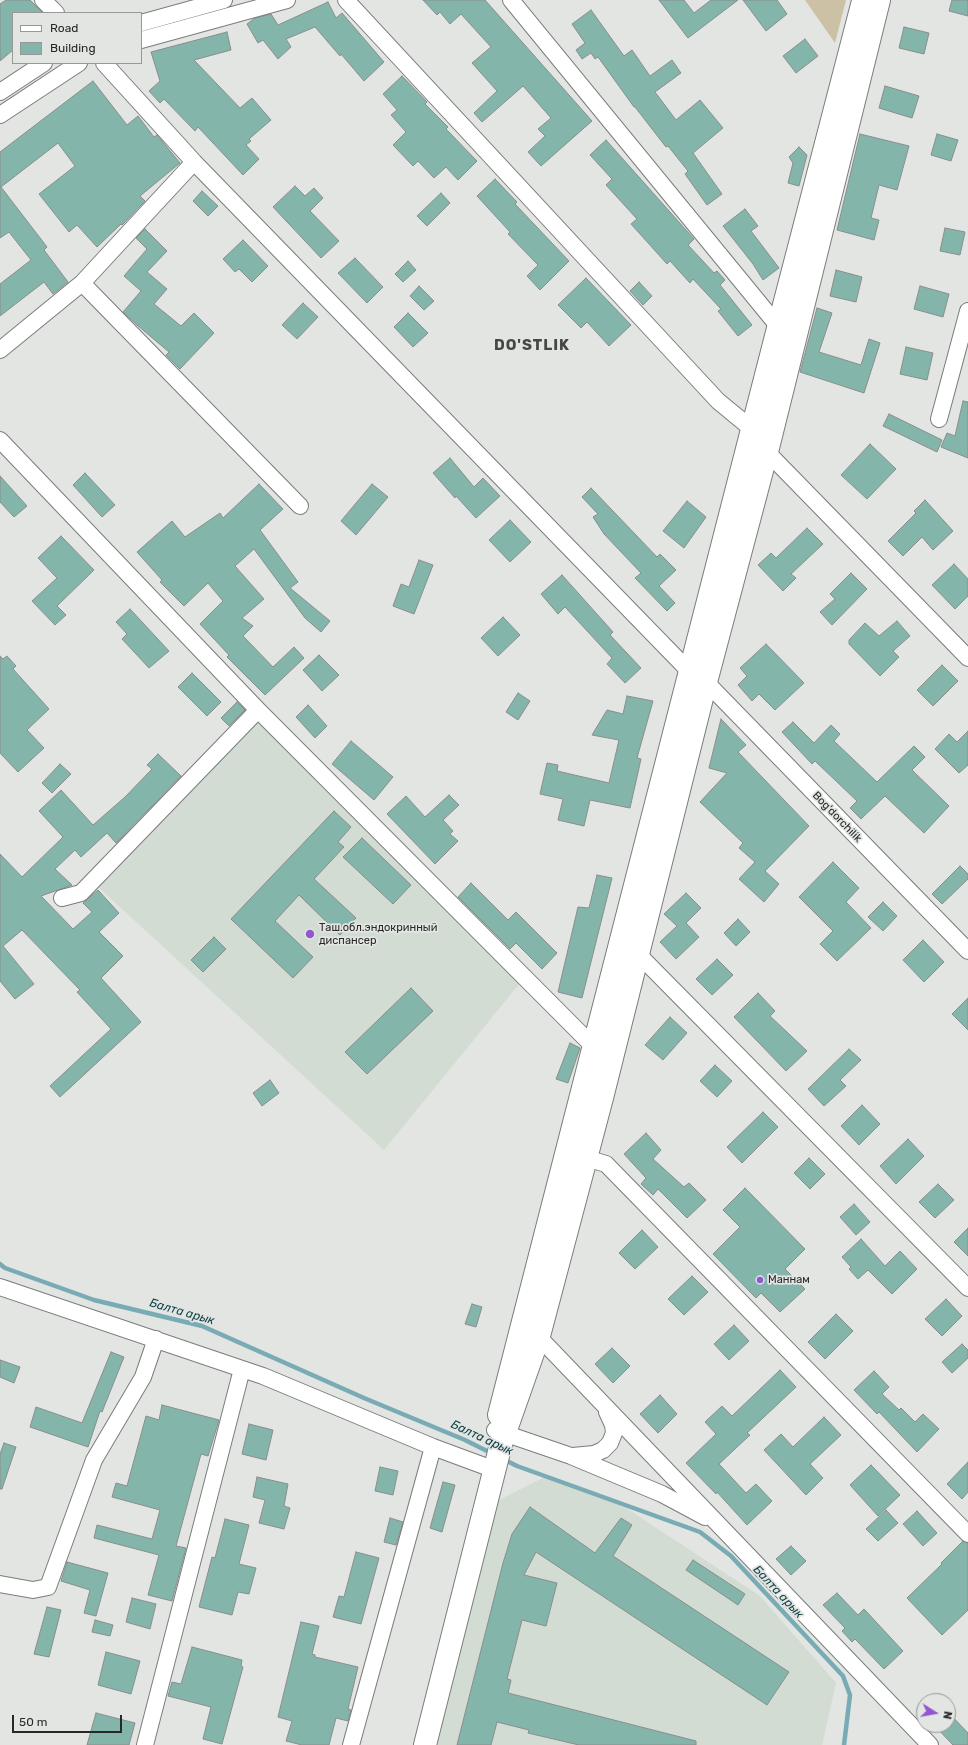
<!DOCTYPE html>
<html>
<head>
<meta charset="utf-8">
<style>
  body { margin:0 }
  #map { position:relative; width:968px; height:1745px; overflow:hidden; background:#e2e5e2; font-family:Rubik,sans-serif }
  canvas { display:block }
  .legend { position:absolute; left:12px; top:12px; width:130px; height:52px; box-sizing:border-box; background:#e2e5e2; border:1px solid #979997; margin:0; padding:5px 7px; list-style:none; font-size:12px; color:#272827 }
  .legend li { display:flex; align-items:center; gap:8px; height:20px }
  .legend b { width:20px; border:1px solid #979997 }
  .north { position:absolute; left:916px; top:1693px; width:40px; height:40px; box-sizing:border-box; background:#e2e5e2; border:1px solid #979997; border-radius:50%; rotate:101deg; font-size:11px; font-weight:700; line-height:16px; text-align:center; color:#272827 }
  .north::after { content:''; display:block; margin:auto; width:14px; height:18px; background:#9158d0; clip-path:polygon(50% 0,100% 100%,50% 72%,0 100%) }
  .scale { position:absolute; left:12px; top:1715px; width:110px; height:18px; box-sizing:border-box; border:2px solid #272827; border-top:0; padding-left:5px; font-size:12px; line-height:14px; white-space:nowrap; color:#272827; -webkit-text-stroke:3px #e2e5e2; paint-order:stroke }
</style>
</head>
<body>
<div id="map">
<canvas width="968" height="1745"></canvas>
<ul class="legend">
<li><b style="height:5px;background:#fff"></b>Road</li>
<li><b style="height:11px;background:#83b5aa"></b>Building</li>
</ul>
<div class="north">N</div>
<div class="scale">50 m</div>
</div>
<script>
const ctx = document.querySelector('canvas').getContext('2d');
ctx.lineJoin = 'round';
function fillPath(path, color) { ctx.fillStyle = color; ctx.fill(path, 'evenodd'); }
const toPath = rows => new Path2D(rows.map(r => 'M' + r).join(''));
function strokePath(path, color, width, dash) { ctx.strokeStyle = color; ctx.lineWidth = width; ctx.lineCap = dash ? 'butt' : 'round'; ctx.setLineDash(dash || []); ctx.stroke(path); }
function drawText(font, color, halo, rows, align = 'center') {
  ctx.font = font + ' Rubik,sans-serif'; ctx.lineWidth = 3.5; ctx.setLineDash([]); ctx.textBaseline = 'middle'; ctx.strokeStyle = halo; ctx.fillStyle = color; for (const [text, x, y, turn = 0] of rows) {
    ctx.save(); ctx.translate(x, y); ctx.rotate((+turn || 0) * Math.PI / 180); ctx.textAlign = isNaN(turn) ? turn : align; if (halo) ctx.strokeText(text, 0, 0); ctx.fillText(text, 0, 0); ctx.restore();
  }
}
const built = toPath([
  [255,719,520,983,384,1150,96,885],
  [547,1476,626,1508,760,1596,836,1683,822,1745,435,1745,499,1500]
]);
const green = toPath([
  [805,0,846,0,835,43]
]);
const stream = toPath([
  [0,1264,5,1268,94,1300,202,1326,364,1398,465,1440,493,1454],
  [503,1459,517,1466,700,1532,731,1556,843,1676,850,1695,844,1745]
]);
const building = toPath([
  [6,0,30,0,43,13,13,13,13,50,0,61,0,4,6,0],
  [423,0,485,0,592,121,541,166,528,152,545,136,538,129,551,118,523,86,482,122,474,113,497,91,472,63,491,47,461,14,450,24,440,12,437,15,423,0],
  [659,0,684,0,694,13,711,0,738,0,688,38,659,0],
  [743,0,777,0,787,14,766,31,743,0],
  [952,0,968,0,968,16,949,11,952,0],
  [328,2,336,18,342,13,384,62,364,81,341,54,340,56,315,27,286,39,291,47,278,59,263,40,258,43,247,24,255,18,271,14,278,25,328,2],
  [591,10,624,56,632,50,650,76,672,60,681,73,655,92,676,120,700,100,723,128,693,153,722,194,707,205,685,174,688,171,668,146,666,147,635,107,634,107,598,57,595,59,591,53,582,59,576,50,585,43,572,24,591,10],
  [904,27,929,33,924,54,899,48,904,27],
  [227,32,231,50,194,60,240,108,252,98,271,120,249,139,251,141,246,145,259,159,243,175,198,127,195,131,164,99,160,103,149,91,160,81,151,52,227,32],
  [805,39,818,56,796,73,783,56,805,39],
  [402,76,427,102,425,104,448,127,446,129,477,161,458,180,446,167,434,178,418,161,413,166,393,145,406,132,391,115,397,110,383,94,402,76],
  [93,81,127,125,138,116,154,137,157,135,180,163,140,196,145,201,122,225,121,224,97,247,77,225,69,232,39,194,75,166,58,143,1,187,47,247,44,250,68,282,53,294,44,282,0,316,0,284,31,260,9,232,0,238,0,152,93,81],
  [885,86,919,96,912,118,879,108,885,86],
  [860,134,909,146,897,190,879,185,871,218,879,220,874,240,837,230,860,134],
  [937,134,958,140,951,161,931,155,937,134],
  [606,140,694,239,688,245,714,273,717,271,725,280,720,285,752,325,738,336,718,311,721,309,693,279,690,283,670,261,667,264,631,224,637,219,606,185,612,179,590,155,606,140],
  [799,147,807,155,799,186,788,183,793,163,789,157,799,147],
  [495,179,517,202,515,204,569,261,540,290,527,276,538,265,508,234,510,232,477,196,495,179],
  [295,186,305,196,314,188,323,198,310,211,339,241,321,258,273,207,295,186],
  [202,191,218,206,208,216,193,201,202,191],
  [441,193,450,203,427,226,417,216,441,193],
  [745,209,758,226,751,231,779,268,763,280,753,264,723,226,745,209],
  [945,228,965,232,960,255,940,251,945,228],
  [145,229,167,251,147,272,167,289,154,304,181,326,194,313,214,333,180,369,166,355,169,352,137,325,123,312,141,291,124,276,147,249,136,238,145,229],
  [243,240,268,266,252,282,239,269,235,272,223,259,243,240],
  [355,258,383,287,367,303,338,273,355,258],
  [408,261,416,270,403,282,395,274,408,261],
  [836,270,862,277,856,302,830,296,836,270],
  [586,278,631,325,609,346,587,322,581,328,558,305,586,278],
  [639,282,652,296,643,305,630,291,639,282],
  [419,286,434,301,424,310,410,296,419,286],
  [920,286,949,294,943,317,914,309,920,286],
  [303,303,318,317,297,339,282,325,303,303],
  [817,308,832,313,819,352,861,365,869,339,880,343,864,393,800,372,817,308],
  [408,313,428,333,413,347,394,327,408,313],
  [906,347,933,353,927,380,900,374,906,347],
  [963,401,968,402,968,458,941,447,947,433,955,436,963,401],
  [889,414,942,440,937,452,883,426,889,414],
  [870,444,896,469,867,499,841,475,870,444],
  [450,458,474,487,483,478,500,496,476,518,456,496,455,498,433,473,450,458],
  [85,473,115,505,102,517,73,485,85,473],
  [0,476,27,506,14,517,0,502,0,476],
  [259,484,283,509,260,530,298,582,290,588,330,621,321,632,305,618,254,549,235,566,264,599,242,618,253,626,243,636,273,667,294,647,304,658,265,695,227,657,229,655,200,624,223,601,208,583,184,606,160,582,162,580,137,552,172,521,185,537,220,513,223,518,259,484],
  [372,484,388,497,356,535,341,521,372,484],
  [591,488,657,557,660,554,676,570,659,586,675,603,667,611,635,578,641,573,604,534,593,517,598,514,582,497,591,488],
  [925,500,953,531,933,550,922,537,903,556,888,541,916,513,914,511,925,500],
  [687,501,706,517,684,548,663,531,687,501],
  [510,520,531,542,510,562,489,540,510,520],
  [807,528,823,544,791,574,796,578,783,591,758,565,771,553,776,558,807,528],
  [61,536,94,570,57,606,66,615,55,625,32,601,57,578,38,558,61,536],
  [419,560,433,565,414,614,393,606,401,584,409,587,419,560],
  [954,564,968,579,968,596,955,609,932,585,954,564],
  [851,573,867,589,832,625,820,612,835,599,830,594,851,573],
  [562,575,613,632,610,635,641,668,625,683,607,664,612,658,565,607,558,614,541,594,562,575],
  [130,609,169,651,149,668,122,639,127,634,116,622,130,609],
  [503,617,520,635,498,656,481,638,503,617],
  [897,621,910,636,893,651,899,657,880,676,849,644,849,640,865,623,879,636,897,621],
  [766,644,804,683,775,710,759,694,752,701,738,685,747,676,740,668,766,644],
  [319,655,339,675,322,691,303,670,319,655],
  [0,656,3,659,7,656,16,666,13,669,49,709,27,730,44,748,18,772,0,753,0,656],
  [942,665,958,681,933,706,917,690,942,665],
  [192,673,221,702,207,716,178,687,192,673],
  [518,693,530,701,518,720,506,712,518,693],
  [627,696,653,701,637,758,641,759,630,808,590,800,584,826,558,820,563,799,540,794,547,763,558,765,557,771,609,783,619,740,592,735,607,710,623,714,627,696],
  [237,702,245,710,229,726,221,718,237,702],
  [308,705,327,726,315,738,296,717,308,705],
  [721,719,746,745,738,752,809,826,765,871,779,884,764,902,739,879,755,862,739,848,743,843,700,802,727,773,709,768,721,719],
  [793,722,814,743,831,725,840,734,834,741,877,782,914,746,925,757,912,770,949,806,924,833,885,796,861,819,850,808,857,801,815,761,812,764,782,732,793,722],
  [968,731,968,765,959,773,935,749,949,734,957,742,968,731],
  [351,741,393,777,374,800,332,764,351,741],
  [158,754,181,776,116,843,107,833,81,857,75,850,55,869,72,885,41,896,73,929,92,912,83,903,98,890,119,913,99,932,123,956,101,978,141,1022,60,1097,50,1086,111,1029,77,992,80,990,22,930,3,946,34,984,15,999,0,981,0,854,22,877,63,837,39,811,61,790,93,825,125,797,152,769,147,765,158,754],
  [60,764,71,774,52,793,42,783,60,764],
  [449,795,459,805,443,820,453,831,450,834,458,841,435,864,387,814,406,796,425,817,449,795],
  [334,811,351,827,338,842,344,847,314,879,356,918,340,935,299,895,275,921,313,957,293,978,231,919,334,811],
  [362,838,411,885,393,904,343,857,362,838],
  [833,862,859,888,846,902,871,928,837,961,820,944,833,931,799,897,833,862],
  [960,866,968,874,968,879,942,904,932,894,960,866],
  [597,875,612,878,582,998,558,992,578,907,589,908,597,875],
  [471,883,508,920,516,912,557,953,542,969,516,943,510,949,458,897,471,883],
  [686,893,701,908,686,923,699,937,676,959,660,942,677,926,664,914,686,893],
  [883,902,897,916,883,931,868,917,883,902],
  [738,919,750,932,736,946,724,933,738,919],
  [214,937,226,949,203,972,191,960,214,937],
  [923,940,944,962,924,982,903,960,923,940],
  [717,959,733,975,712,995,696,979,717,959],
  [411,988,433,1011,367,1074,345,1052,411,988],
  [758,993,775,1011,770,1016,807,1051,786,1071,734,1017,758,993],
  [968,998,968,1030,952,1014,968,998],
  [670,1017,687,1033,663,1060,645,1045,670,1017],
  [570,1043,580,1048,568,1083,556,1079,570,1043],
  [849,1049,861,1060,840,1080,846,1086,824,1106,808,1089,849,1049],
  [715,1065,732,1081,717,1097,700,1081,715,1065],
  [270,1080,279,1093,262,1106,253,1093,270,1080],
  [862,1105,880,1124,859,1145,841,1126,862,1105],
  [763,1112,778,1127,742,1163,727,1147,763,1112],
  [646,1133,661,1150,653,1159,684,1187,689,1183,706,1200,687,1218,658,1189,653,1195,641,1184,646,1178,624,1154,646,1133],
  [908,1139,924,1156,896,1184,880,1166,908,1139],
  [809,1158,825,1174,810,1189,794,1173,809,1158],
  [938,1184,954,1200,935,1218,919,1202,938,1184],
  [745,1188,805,1249,785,1269,805,1289,780,1312,761,1293,756,1298,713,1254,740,1227,723,1210,745,1188],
  [854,1204,870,1222,856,1235,840,1217,854,1204],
  [968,1228,968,1256,954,1242,968,1228],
  [642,1230,658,1247,635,1269,619,1253,642,1230],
  [861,1239,885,1266,900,1251,917,1269,892,1294,868,1270,858,1279,849,1269,851,1267,842,1257,861,1239],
  [692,1276,708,1292,684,1315,668,1299,692,1276],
  [946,1299,962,1316,942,1336,925,1319,946,1299],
  [472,1304,482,1307,476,1327,465,1324,472,1304],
  [836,1314,853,1331,825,1359,808,1342,836,1314],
  [734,1325,749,1341,729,1360,714,1344,734,1325],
  [962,1344,968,1350,968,1358,952,1373,942,1362,962,1344],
  [612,1348,630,1366,613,1383,595,1364,612,1348],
  [111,1352,124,1357,102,1412,100,1411,88,1447,30,1427,36,1407,82,1423,111,1352],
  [0,1360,20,1367,14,1383,0,1377,0,1360],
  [780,1370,796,1387,747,1433,750,1435,719,1464,746,1493,756,1484,772,1501,747,1525,717,1492,716,1494,686,1463,716,1434,705,1422,722,1406,732,1416,780,1370],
  [874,1371,889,1387,882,1394,899,1410,901,1408,915,1422,923,1414,939,1429,917,1452,879,1412,877,1414,854,1390,874,1371],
  [660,1395,677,1414,658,1433,640,1414,660,1395],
  [162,1405,219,1420,208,1456,201,1454,176,1546,186,1548,172,1601,148,1595,159,1555,94,1538,97,1525,152,1539,160,1510,112,1497,116,1483,127,1486,146,1416,159,1420,162,1405],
  [824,1417,841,1435,810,1464,823,1478,806,1495,764,1450,781,1434,793,1447,824,1417],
  [249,1424,273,1430,266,1460,242,1454,249,1424],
  [4,1443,16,1447,2,1489,0,1489,0,1454,4,1443],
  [968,1462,968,1492,962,1499,947,1484,968,1462],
  [871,1465,900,1495,878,1516,850,1485,871,1465],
  [380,1467,398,1471,393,1495,375,1491,380,1467],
  [257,1477,288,1484,284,1506,290,1508,284,1529,259,1523,265,1500,253,1497,257,1477],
  [443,1482,455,1485,442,1532,430,1528,443,1482],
  [530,1507,595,1553,621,1518,632,1525,613,1556,789,1672,767,1705,536,1552,524,1575,557,1583,546,1626,522,1620,507,1679,511,1680,508,1693,696,1741,696,1745,579,1745,528,1733,529,1730,497,1722,491,1745,457,1745,503,1563,512,1534,530,1507],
  [886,1510,898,1523,878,1541,866,1529,886,1510],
  [917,1511,937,1533,923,1546,903,1524,917,1511],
  [390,1518,403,1522,396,1545,384,1542,390,1518],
  [225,1519,249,1525,239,1564,256,1568,249,1594,238,1592,232,1615,199,1607,212,1557,215,1558,225,1519],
  [963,1541,968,1543,968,1610,942,1635,907,1598,942,1564,941,1563,963,1541],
  [791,1546,806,1561,791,1575,776,1559,791,1546],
  [356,1552,379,1558,361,1624,333,1617,339,1596,344,1597,356,1552],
  [693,1560,745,1594,738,1605,686,1570,693,1560],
  [67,1562,108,1573,96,1616,84,1613,90,1590,61,1581,67,1562],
  [837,1593,858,1615,864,1609,903,1651,884,1669,855,1639,852,1642,842,1631,845,1628,823,1605,837,1593],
  [132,1598,156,1604,150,1629,126,1622,132,1598],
  [47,1607,61,1610,49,1657,34,1654,47,1607],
  [95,1620,113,1625,110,1636,92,1632,95,1620],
  [301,1622,319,1626,312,1654,315,1655,315,1657,358,1667,348,1709,351,1710,348,1721,336,1718,329,1745,302,1745,286,1741,292,1721,278,1717,301,1622],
  [192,1647,242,1660,241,1666,243,1667,222,1744,203,1739,211,1707,168,1696,172,1682,181,1684,192,1647],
  [106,1652,140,1661,131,1694,98,1685,106,1652],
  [948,1712,968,1733,968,1745,953,1745,934,1725,948,1725,948,1712],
  [96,1713,135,1723,129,1745,87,1745,96,1713]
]);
const minor = toPath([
  [43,0,56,13],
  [346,0,718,401,752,429],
  [511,0,778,326],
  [141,23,224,0],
  [141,40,287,0],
  [104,63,194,162,690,672],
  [0,92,44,63],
  [0,115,79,63],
  [82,283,300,506],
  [0,350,82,283,194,162],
  [939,419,968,311],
  [0,440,258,710,594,1047],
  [767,452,968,658],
  [706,682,968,951],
  [62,898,81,893,258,710],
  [638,954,968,1288],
  [586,1158,606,1164,968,1534],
  [0,1287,263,1376,433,1447,487,1467,496,1467],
  [533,1331,930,1745],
  [495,1430,571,1456,662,1494,705,1517],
  [573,1456,594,1454,603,1450,610,1443,614,1433,613,1425,607,1412],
  [0,1584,33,1590,48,1587,94,1460,143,1377,156,1339],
  [145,1745,242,1369],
  [351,1745,433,1447]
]);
const secondary = toPath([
  [499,1415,784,305,863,1],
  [425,1745,501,1444,539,1336,602,1098,706,682,767,452,879,0]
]);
const markers = [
  [310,934,5,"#9158d0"],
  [760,1280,4,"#9158d0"]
];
const streetNames = [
  ["Bog'dorchilik",837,817,46]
];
const poiNames = [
  ["Таш.обл.эндокринный",319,928],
  ["диспансер",319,941],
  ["Маннам",768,1280]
];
const waterNames = [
  ["Балта арык",182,1312,16],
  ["Балта арык",482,1438,25],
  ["Балта арык",778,1592,47]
];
const districtNames = [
  ["DO'STLIK",532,346]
];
fillPath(built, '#d2dcd3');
fillPath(green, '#ccc0a5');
strokePath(stream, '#78abb4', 4.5);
fillPath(building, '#83b5aa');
strokePath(building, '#898e8d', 1);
strokePath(minor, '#7a7d7b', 18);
strokePath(secondary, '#7a7d7b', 24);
strokePath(minor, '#fff', 16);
strokePath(secondary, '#fff', 22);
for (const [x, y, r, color] of markers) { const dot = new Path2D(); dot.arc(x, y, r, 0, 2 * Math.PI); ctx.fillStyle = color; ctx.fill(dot); strokePath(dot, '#e2e5e2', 1.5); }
drawText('11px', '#272827', '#e2e5e2', streetNames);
drawText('11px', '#272827', '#e2e5e2', poiNames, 'left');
drawText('italic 12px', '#0c3d45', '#e2e5e2', waterNames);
ctx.letterSpacing = '1px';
drawText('bold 15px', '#444745', '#e2e5e2', districtNames);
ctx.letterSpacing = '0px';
</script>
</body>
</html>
